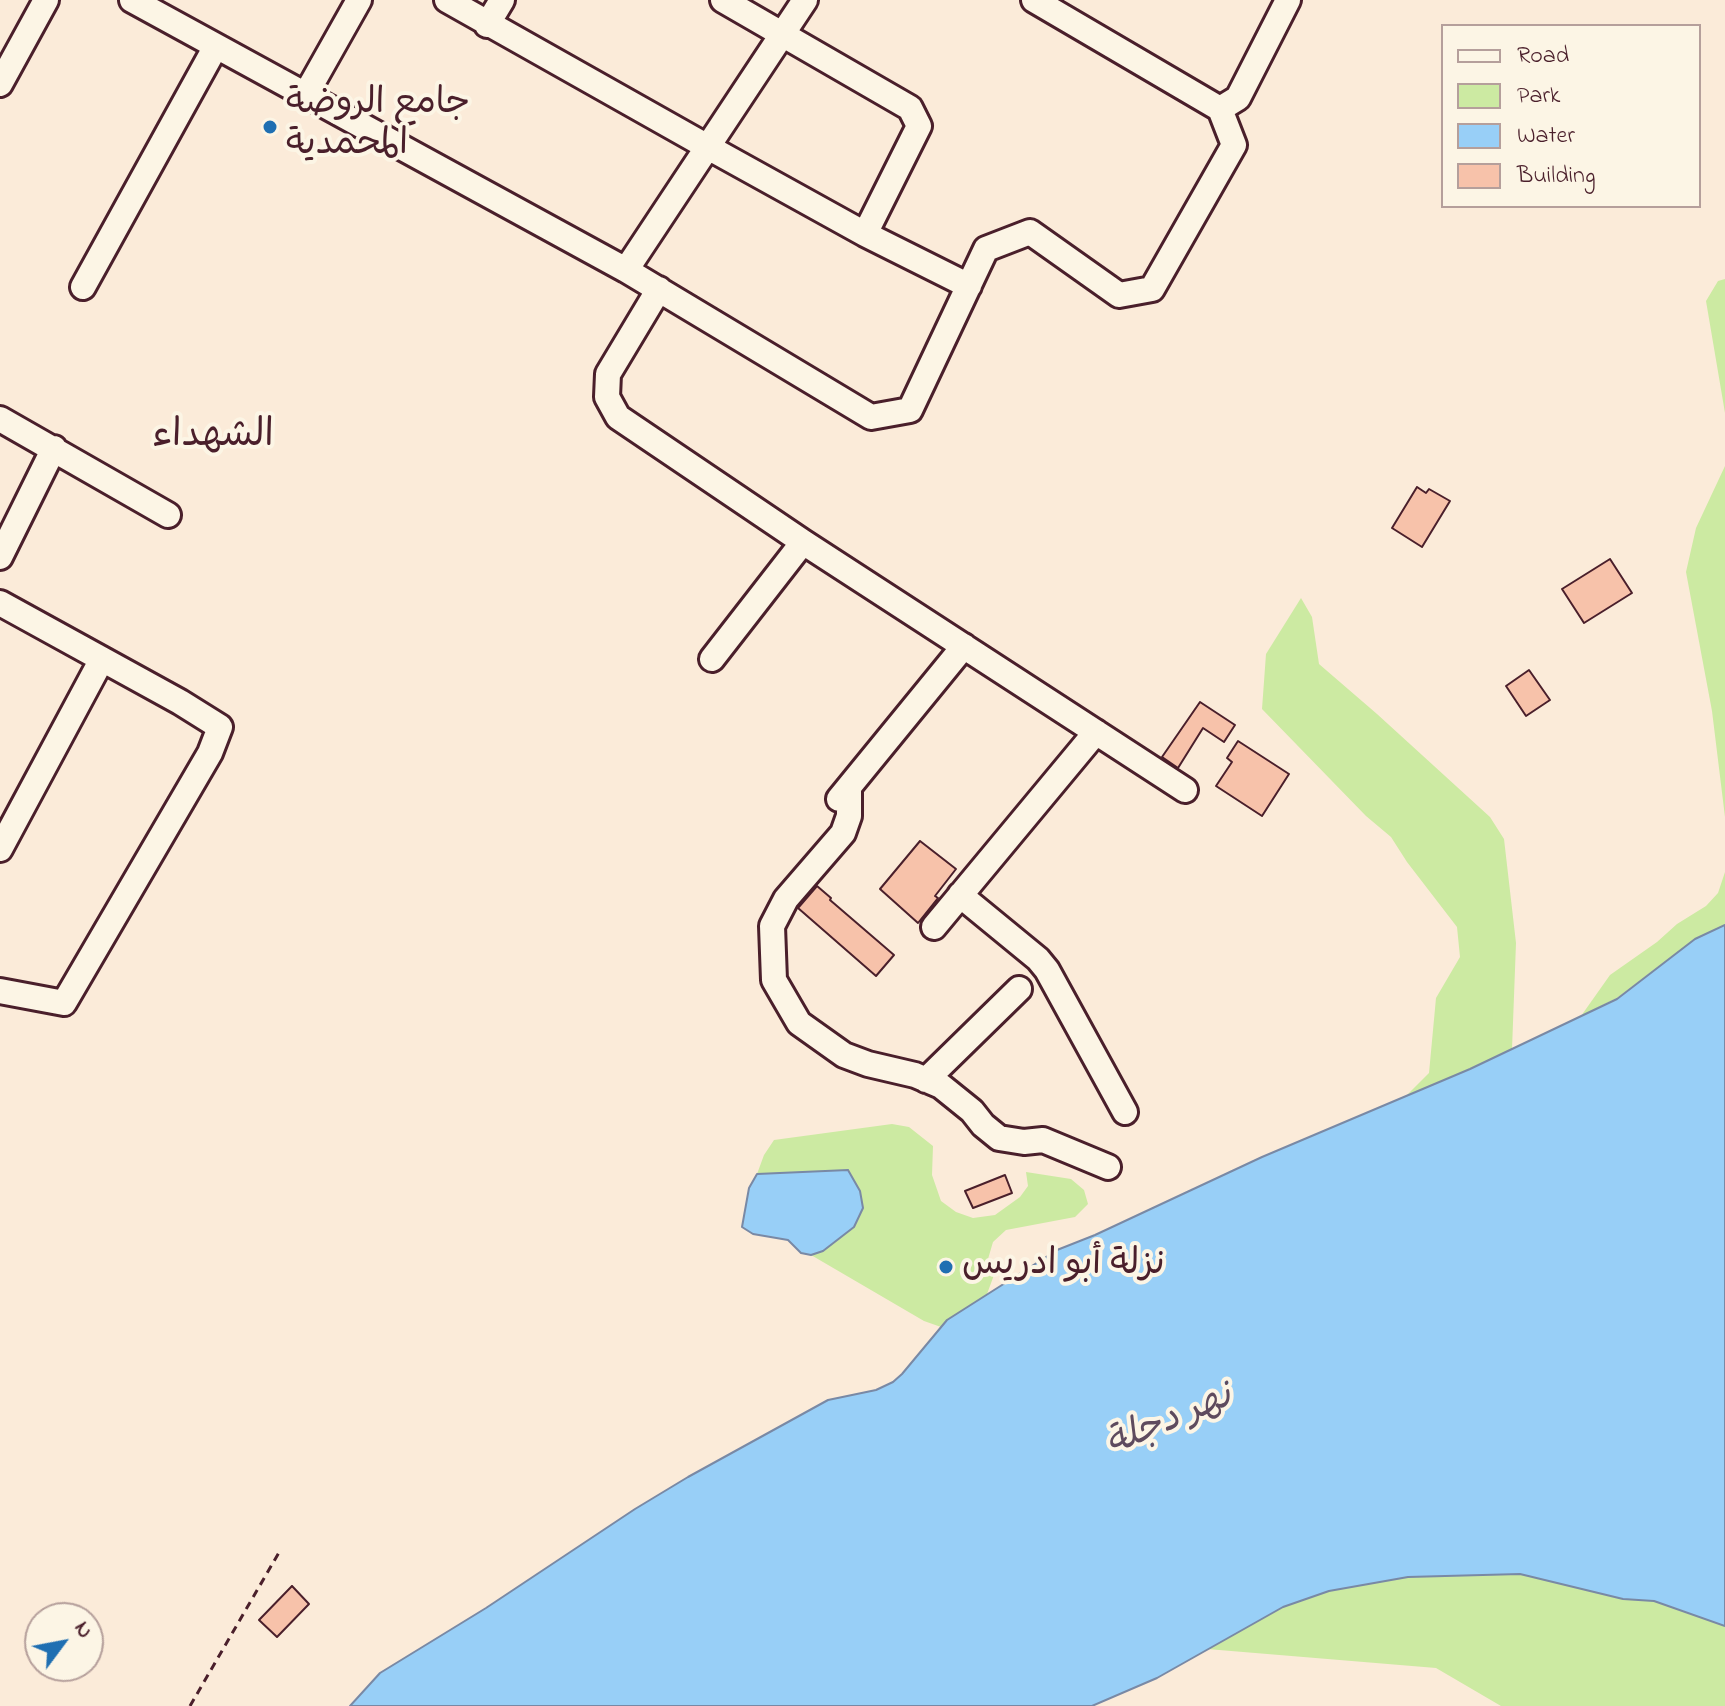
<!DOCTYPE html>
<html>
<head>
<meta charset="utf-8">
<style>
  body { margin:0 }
  #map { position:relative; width:1725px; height:1706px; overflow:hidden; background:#fbebd9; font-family:"Indie Flower",sans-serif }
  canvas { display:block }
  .legend { position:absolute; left:1441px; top:24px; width:260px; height:184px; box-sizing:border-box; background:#fcf5e5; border:2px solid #b59f9b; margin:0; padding:10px 14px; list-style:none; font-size:24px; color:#4a1f2b }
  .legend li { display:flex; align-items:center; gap:16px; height:40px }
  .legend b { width:40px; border:2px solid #b59f9b }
  .north { position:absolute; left:24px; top:1602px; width:80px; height:80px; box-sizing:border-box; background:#fcf5e5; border:2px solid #b59f9b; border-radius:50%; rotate:58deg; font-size:22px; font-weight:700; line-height:32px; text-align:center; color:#4a1f2b }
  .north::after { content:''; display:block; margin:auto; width:28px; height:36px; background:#1f6fb2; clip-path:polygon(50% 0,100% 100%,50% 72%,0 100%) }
</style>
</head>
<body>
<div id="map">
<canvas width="1725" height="1706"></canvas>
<ul class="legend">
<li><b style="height:10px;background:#fcf5e5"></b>Road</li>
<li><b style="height:22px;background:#cceaa2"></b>Park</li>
<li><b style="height:22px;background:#98cff7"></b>Water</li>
<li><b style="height:22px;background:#f7c2aa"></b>Building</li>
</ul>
<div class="north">N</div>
</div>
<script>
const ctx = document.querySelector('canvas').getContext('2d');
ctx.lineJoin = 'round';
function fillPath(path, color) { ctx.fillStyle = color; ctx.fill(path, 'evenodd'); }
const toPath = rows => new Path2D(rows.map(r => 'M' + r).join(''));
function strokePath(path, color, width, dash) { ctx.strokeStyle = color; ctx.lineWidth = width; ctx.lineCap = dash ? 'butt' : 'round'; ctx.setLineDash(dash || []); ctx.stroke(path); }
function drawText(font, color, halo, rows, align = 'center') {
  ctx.font = font + ' "Indie Flower","Playpen Sans Arabic",sans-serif'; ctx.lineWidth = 8; ctx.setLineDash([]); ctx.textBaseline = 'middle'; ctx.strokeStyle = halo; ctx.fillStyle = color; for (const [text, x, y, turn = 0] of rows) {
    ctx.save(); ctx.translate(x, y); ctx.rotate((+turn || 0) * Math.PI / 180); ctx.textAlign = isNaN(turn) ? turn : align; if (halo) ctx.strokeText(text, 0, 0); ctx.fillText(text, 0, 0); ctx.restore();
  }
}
const green = toPath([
  [1725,279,1725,413,1706,301,1718,281],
  [1725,466,1725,817,1712,711,1686,572,1696,528],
  [1301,598,1312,617,1319,664,1377,714,1490,817,1504,839,1516,943,1512,1049,1402,1100,1429,1073,1436,998,1460,957,1457,927,1407,862,1391,837,1366,816,1262,709,1266,654],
  [1725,872,1725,925,1695,939,1617,998,1581,1016,1610,975,1657,942,1677,924,1706,906,1718,893],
  [892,1124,909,1127,933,1146,932,1175,941,1201,956,1212,973,1218,995,1215,1020,1197,1028,1186,1026,1172,1071,1179,1084,1190,1088,1204,1075,1217,1006,1230,993,1242,988,1259,994,1275,987,1294,947,1320,941,1327,924,1321,811,1255,823,1251,854,1227,863,1208,860,1191,757,1174,764,1155,774,1140],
  [1487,1573,1520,1574,1623,1599,1654,1601,1725,1626,1725,1706,1501,1706,1436,1668,1207,1649,1283,1607,1329,1591,1407,1577]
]);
const water = toPath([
  [1725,925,1725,1626,1654,1601,1623,1599,1520,1574,1408,1577,1329,1591,1283,1607,1157,1678,1092,1706,350,1706,380,1673,486,1608,635,1509,688,1477,828,1400,876,1390,893,1382,902,1374,947,1320,1057,1250,1095,1235,1262,1157,1470,1069,1617,999,1695,939,1725,925],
  [848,1170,860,1191,863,1208,854,1227,823,1251,811,1255,801,1253,788,1240,753,1234,742,1227,749,1188,757,1174,848,1170]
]);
const building = toPath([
  [1417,487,1426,493,1429,489,1450,501,1422,547,1392,528,1417,487],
  [1610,559,1632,593,1584,623,1562,589,1610,559],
  [1529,670,1550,700,1526,716,1506,686,1529,670],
  [1200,702,1235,725,1224,742,1203,728,1178,768,1162,757,1200,702],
  [1238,741,1289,774,1262,816,1216,786,1232,762,1227,758,1238,741],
  [920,841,956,869,935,896,938,898,918,923,880,889,920,841],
  [817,886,831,898,830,900,894,955,876,976,798,908,817,886],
  [1005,1175,1012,1193,973,1208,965,1191,1005,1175],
  [292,1586,309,1604,277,1637,259,1620,292,1586]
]);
const path = toPath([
  [190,1706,281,1549]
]);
const minor = toPath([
  [132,0,626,270,871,417,910,410,986,249,1030,232,1119,295,1152,289,1234,145,1220,109],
  [447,0,706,146,865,234,969,286],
  [723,0,910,108,919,126,865,234],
  [1034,0,1220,109,1238,98,1288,0],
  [487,25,502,0],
  [0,84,46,0],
  [306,94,359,0],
  [626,270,805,0],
  [83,287,216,46],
  [659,289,608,374,607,397,618,417,803,542,1185,790],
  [0,419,168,515],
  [0,557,54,448],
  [0,603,180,702,220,727,210,753,64,1003,0,991],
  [712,659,803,542],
  [849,787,849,816,843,833,786,899,772,926,774,980,799,1023,844,1055,868,1064,915,1075,941,1086,972,1111,983,1125,999,1138,1024,1142,1043,1140,1108,1167],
  [839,799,964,646],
  [0,849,102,659],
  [960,895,1038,959,1047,970,1125,1112],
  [934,927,1096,732],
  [926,1080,1019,989]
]);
const markers = [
  [270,127,8,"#1f6fb2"],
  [946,1267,8,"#1f6fb2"]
];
const poiNames = [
  ["جامع الروضة",286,106],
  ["المحمدية",286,147],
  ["نزلة أبو ادريس",962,1267]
];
const neighbourhoodNames = [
  ["الشهداء",213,439]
];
const waterNames = [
  ["نهر دجلة",1170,1423,-23]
];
fillPath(green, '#cceaa2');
fillPath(water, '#98cff7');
strokePath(water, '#7989a5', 2);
fillPath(building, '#f7c2aa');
strokePath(building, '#4a1f2b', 2);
strokePath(minor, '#4a1f2b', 30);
strokePath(path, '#4a1f2b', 3, [8, 6]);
strokePath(minor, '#fcf5e5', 24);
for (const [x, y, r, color] of markers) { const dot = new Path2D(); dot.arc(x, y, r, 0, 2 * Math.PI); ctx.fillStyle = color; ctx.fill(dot); strokePath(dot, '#fcf5e5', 3); }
drawText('36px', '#4a1f2b', '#fcf5e5', poiNames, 'left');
drawText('38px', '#4a1f2b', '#fcf5e5', neighbourhoodNames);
drawText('italic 38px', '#5e4b5e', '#fcf5e5', waterNames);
</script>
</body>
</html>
